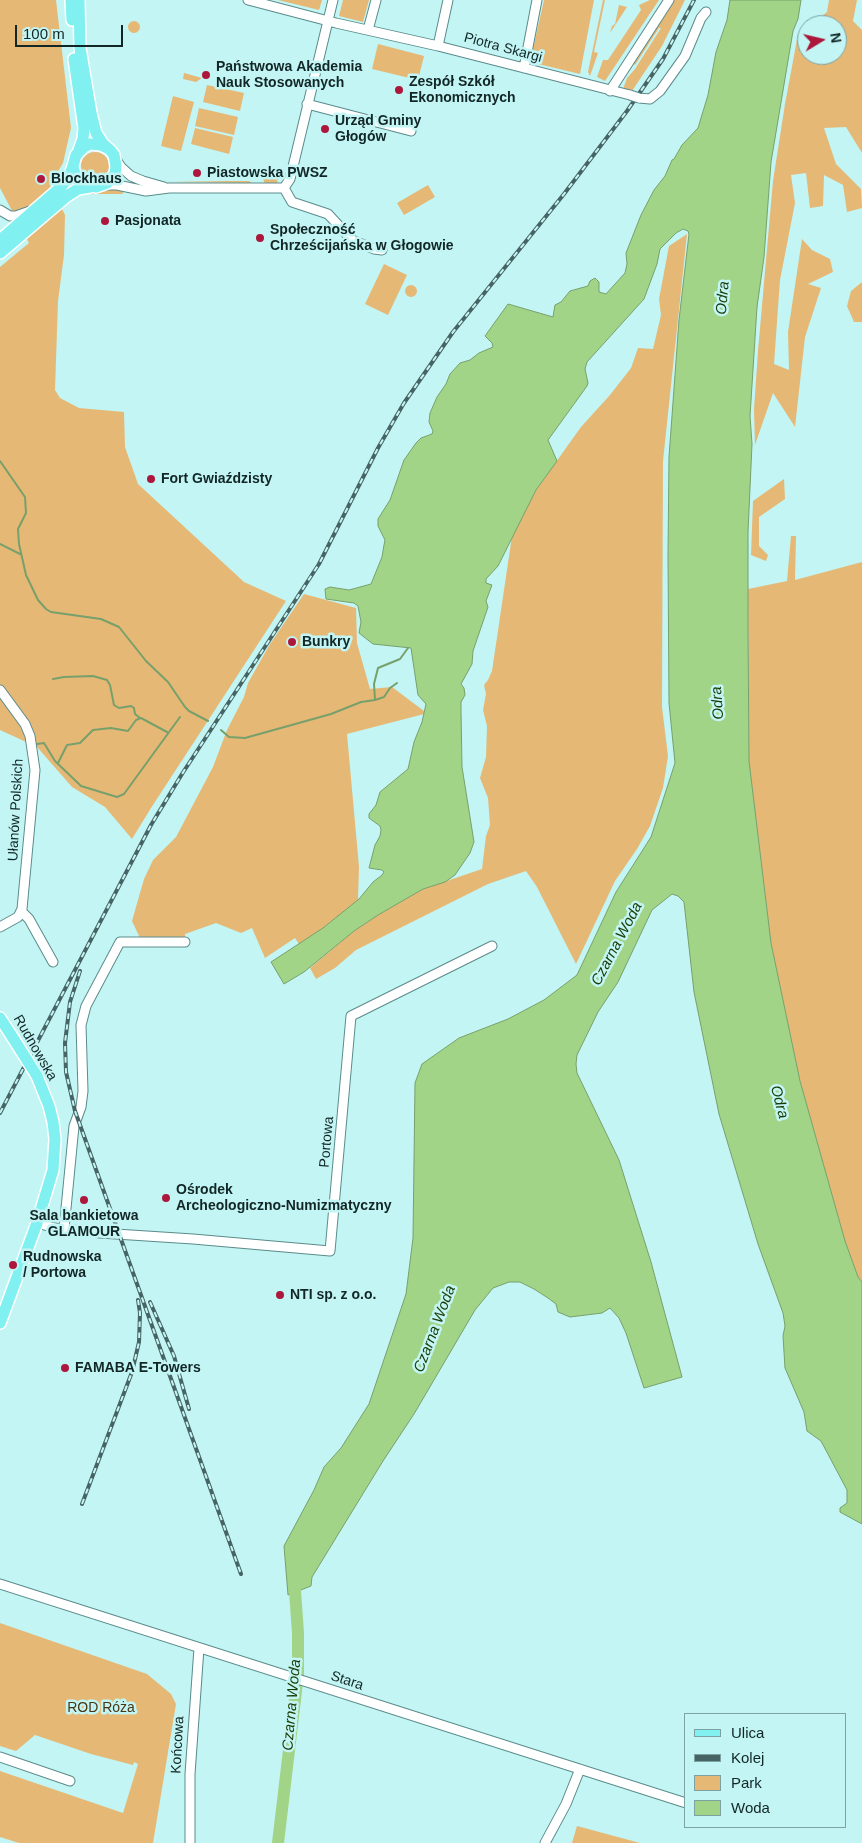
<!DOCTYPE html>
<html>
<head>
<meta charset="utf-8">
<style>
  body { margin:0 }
  #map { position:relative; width:862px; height:1843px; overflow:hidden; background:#c2f5f4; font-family:Arial,sans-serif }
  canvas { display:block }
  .legend { position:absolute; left:684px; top:1713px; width:162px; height:115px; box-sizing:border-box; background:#c2f5f4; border:1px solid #7ca2a2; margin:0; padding:6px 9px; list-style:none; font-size:15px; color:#122626 }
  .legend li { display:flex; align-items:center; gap:10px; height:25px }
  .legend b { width:25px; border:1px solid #7ca2a2 }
  .north { position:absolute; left:797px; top:15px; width:50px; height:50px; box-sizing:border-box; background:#c2f5f4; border:1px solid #7ca2a2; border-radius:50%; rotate:81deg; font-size:14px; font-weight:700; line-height:20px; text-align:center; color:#122626 }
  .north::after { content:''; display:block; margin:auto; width:18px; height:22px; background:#ac173b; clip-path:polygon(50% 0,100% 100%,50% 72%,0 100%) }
  .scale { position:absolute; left:15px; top:25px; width:108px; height:22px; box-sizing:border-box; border:2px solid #122626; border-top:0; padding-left:6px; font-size:15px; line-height:18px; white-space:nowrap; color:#122626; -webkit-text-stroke:4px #c2f5f4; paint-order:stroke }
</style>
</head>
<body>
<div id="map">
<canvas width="862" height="1843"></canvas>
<ul class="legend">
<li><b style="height:6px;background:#81f0f1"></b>Ulica</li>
<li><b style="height:6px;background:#476464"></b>Kolej</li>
<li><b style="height:14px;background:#e6b876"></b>Park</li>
<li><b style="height:14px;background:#a2d488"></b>Woda</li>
</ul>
<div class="north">N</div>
<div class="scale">100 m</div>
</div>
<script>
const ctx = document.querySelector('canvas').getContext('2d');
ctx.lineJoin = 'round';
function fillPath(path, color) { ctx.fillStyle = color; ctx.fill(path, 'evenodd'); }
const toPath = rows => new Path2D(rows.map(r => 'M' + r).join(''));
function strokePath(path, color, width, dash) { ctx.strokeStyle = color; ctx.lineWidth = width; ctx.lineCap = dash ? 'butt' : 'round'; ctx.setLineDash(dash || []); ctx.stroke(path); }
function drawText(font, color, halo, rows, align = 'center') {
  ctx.font = font + ' Arial,sans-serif'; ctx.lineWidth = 5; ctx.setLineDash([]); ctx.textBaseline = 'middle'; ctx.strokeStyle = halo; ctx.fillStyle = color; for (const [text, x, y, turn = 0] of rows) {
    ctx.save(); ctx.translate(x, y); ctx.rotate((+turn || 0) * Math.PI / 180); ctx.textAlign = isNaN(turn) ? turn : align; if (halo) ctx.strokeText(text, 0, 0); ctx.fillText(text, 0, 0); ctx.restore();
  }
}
const green = toPath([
  [0,0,56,0,71,128,63,163,50,185,65,215,64,255,58,301,55,390,60,398,79,408,124,412,125,447,138,484,244,582,286,601,151,808,132,839,105,807,72,787,37,747,0,730,0,267,29,243,0,188],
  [278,0,322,0,319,10],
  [343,0,369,0,363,22,339,16],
  [544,0,594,0,580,74,530,62],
  [603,0,605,0,594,52,598,53,590,76,588,72],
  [650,0,659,0,605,81,597,77,603,60,608,60,641,10,639,5],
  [672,0,685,0,662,46,632,91,623,89,627,78,635,69,661,28,659,28,635,65,632,62],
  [829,0,857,0,853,21,862,30,862,153,846,127,824,128,836,164,861,189,862,208,847,212,843,185,824,175,823,206,810,208,806,173,791,175,795,203,780,280,774,364,789,370,788,332,802,239,812,250,830,259,833,272,808,284,821,288,805,337,795,427,773,393,755,445,754,409,758,351,773,181,785,104,798,34,807,28,807,55,837,55,837,25,810,25,827,12],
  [619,5,627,7,610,33,612,26,615,24],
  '128 27a6 6 0 1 1 12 0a6 6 0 1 1-12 0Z',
  [378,44,424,56,418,80,372,69],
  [184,73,202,78,196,82,183,79],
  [207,85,244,93,240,111,203,102],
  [173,96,194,102,181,151,161,146],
  [199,108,238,117,234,135,195,126],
  [195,128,233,137,229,154,191,144],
  '81 166a14 14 0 1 1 28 0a14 14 0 1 1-28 0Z',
  [235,168,265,169,278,176,277,184,265,184,261,174,252,169,224,173],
  [226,181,249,181,252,183,167,182],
  [428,185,435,197,404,215,397,203],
  [114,189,124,192,122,194,80,194,84,193,99,193],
  [687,234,663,461,662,707,668,756,663,788,650,826,637,849,615,881,576,964,537,887,526,871,488,884,356,950,335,968,316,979,310,968,354,931,378,915,423,889,482,869,486,836,490,825,488,798,480,778,486,757,487,726,483,710,486,694,484,685,488,680,492,671,512,536,536,490,581,427,610,395,631,368,638,348,653,349,661,315,659,299,669,246],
  [384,264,407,275,388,315,365,304],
  [862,282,862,322,854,322,847,306,851,291],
  '405 291a6 6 0 1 1 12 0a6 6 0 1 1-12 0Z',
  [784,479,785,499,759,517,759,546,768,555,766,561,751,555,753,501],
  [791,536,796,536,795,580,862,562,862,1282,858,1277,845,1241,800,1081,771,943,749,761,748,589,787,581],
  [304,594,356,608,357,643,370,689,392,687,424,711,424,714,347,734,359,867,358,900,323,928,299,944,295,938,265,958,252,928,241,933,216,923,185,934,185,937,140,938,132,921,144,879,153,860,176,837,213,767,227,730,244,697,248,683,270,644],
  [0,1623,147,1674,171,1694,176,1704,153,1843,19,1843,0,1837,0,1771,123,1813,138,1764,134,1762,133,1765,91,1754,35,1735,16,1751,0,1746],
  [577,1826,640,1843,572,1843]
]);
const water = toPath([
  [730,0,801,0,798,19,793,31,771,162,764,257,757,307,750,416,752,444,748,532,748,630,749,761,771,943,800,1081,845,1241,858,1277,862,1282,862,1524,840,1512,840,1508,847,1503,847,1490,821,1441,807,1431,804,1412,785,1368,783,1336,785,1326,783,1313,758,1244,719,1114,694,992,684,902,678,896,672,894,652,910,618,982,598,1012,577,1055,576,1064,577,1073,619,1160,651,1262,682,1377,644,1388,626,1333,619,1318,610,1308,602,1313,570,1317,558,1312,556,1304,548,1298,534,1289,520,1282,509,1282,493,1288,475,1310,414,1414,383,1461,312,1577,311,1586,288,1595,284,1546,314,1490,324,1467,341,1448,369,1404,406,1294,413,1238,415,1083,422,1064,459,1038,508,1019,544,1000,577,975,616,892,651,837,675,763,669,703,668,555,669,457,679,320,689,234,688,231,683,229,676,233,660,249,657,264,644,299,587,362,585,369,588,383,587,386,548,440,557,461,536,490,498,566,486,579,486,583,492,585,486,601,488,607,473,651,472,664,461,684,464,688,465,695,461,702,461,711,462,767,474,842,470,853,455,875,445,882,423,889,378,915,354,931,304,972,284,984,271,962,323,928,359,899,373,882,382,875,384,872,382,870,369,868,375,845,380,836,381,830,380,826,369,818,369,814,376,805,380,792,408,769,414,742,422,722,426,704,418,695,411,648,373,644,359,633,361,622,358,606,354,603,326,599,325,589,330,587,349,590,371,584,382,557,384,545,385,540,378,526,378,519,390,500,404,460,416,443,421,438,432,434,433,431,429,422,430,413,437,397,446,384,450,374,460,363,470,360,479,353,493,347,492,343,485,336,508,304,553,317,555,305,561,302,570,291,588,286,590,281,595,278,599,282,599,292,606,294,625,273,627,264,626,253,641,215,654,190,665,176,672,160,674,159,682,145,698,128,708,95,716,52,727,20,730,0]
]);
const stream = toPath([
  [0,461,25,497,26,513,18,529,19,544,26,575,38,600,46,609,51,612,101,619,119,627,146,661,168,682,185,707,189,711,208,721],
  [0,544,20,554],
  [53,679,64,677,93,676,107,680,110,685,114,705,119,708,131,706,134,708,135,714,140,718],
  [375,700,384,697,390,688,397,683],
  [221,730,229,737,245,738,331,714,361,702,375,700,374,684,378,668,400,659,408,648],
  [37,744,44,743,55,761,81,786,117,797,124,794,180,717],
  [58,763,67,745,80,743,93,730,111,728,128,731,136,720,141,718,167,732]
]);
const river = toPath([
  [278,1843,298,1674,298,1633,294,1577]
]);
const minor = toPath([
  [248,0,336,23,438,46,630,95],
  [368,30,376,0],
  [438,46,448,0],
  [524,68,537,0],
  [610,91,669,0],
  [639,98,650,99,660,91,685,56,701,18,706,12],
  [307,104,411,131],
  [115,158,121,167,131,176,143,181,164,187],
  [103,185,117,185,146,191,169,188,284,188],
  [284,188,290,179,333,0],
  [284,188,292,202,328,214,352,240,374,249,382,250],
  [0,210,10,216,16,216,30,211],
  [0,690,25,724,30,736,35,770,22,909,18,917,0,927],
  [22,912,29,919,53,962],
  [37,1223,55,1228,100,1233,193,1239,330,1251,351,1016,492,946],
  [64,1229,74,1126,81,1107,83,1091,81,1025,86,1006,120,942,185,942],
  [0,1584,686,1803],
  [0,1757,70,1781],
  [190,1843,190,1774,199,1648],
  [545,1843,566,1804,580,1769]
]);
const major = toPath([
  [71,0,72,20],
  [79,0,80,48,91,113,96,133,103,144,110,150,114,155,116,166,115,174,107,183,96,187,84,184,78,179,74,171,73,166,76,155,84,147,90,144,101,145,107,148],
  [74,59,84,128,83,139,79,150],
  [0,240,61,187,69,177,73,166],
  [0,253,67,196,78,189,90,187],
  [0,1018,13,1038],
  [0,1323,37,1223,53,1170,55,1139,53,1122,49,1106,37,1076]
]);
const rail = toPath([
  [80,971,70,1002,65,1043,66,1072,75,1111,241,1574],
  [0,1113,151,825,182,774,319,564,378,448,404,403,453,332,564,194,627,111,663,59,694,0],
  [150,1302,174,1356,189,1409],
  [82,1504,132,1372,139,1342,140,1313,138,1300]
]);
const minorBridge = toPath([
  [630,95,639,98]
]);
const majorBridge = toPath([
  [13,1038,37,1076]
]);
const markers = [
  [206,75,5,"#ac173b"],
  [399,90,5,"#ac173b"],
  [325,129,5,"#ac173b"],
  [197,173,5,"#ac173b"],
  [41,179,5,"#ac173b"],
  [105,221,5,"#ac173b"],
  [260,238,5,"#ac173b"],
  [151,479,5,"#ac173b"],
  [292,642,5,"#ac173b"],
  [166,1198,5,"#ac173b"],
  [84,1200,5,"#ac173b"],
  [13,1265,5,"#ac173b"],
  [280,1295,5,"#ac173b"],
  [65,1368,5,"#ac173b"]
];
const streetNames = [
  ["Piotra Skargi",503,48,15],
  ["Ułanów Polskich",16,810,-87],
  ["Rudnowska",35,1048,60],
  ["Portowa",327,1142,-85],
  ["Stara",347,1681,18],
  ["Końcowa",178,1745,-87]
];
const poiNames = [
  ["Państwowa Akademia",216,67],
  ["Nauk Stosowanych",216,83],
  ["Zespół Szkół",409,82],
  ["Ekonomicznych",409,98],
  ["Urząd Gminy",335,121],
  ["Głogów",335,137],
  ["Piastowska PWSZ",207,173],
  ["Blockhaus",51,179],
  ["Pasjonata",115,221],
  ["Społeczność",270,230],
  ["Chrześcijańska w Głogowie",270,246],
  ["Fort Gwiaździsty",161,479],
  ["Bunkry",302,642],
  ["Ośrodek",176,1190],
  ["Archeologiczno-Numizmatyczny",176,1206],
  ["Sala bankietowa",84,1216,"center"],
  ["GLAMOUR",84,1232,"center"],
  ["Rudnowska",23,1257],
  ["/ Portowa",23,1273],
  ["NTI sp. z o.o.",290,1295],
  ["FAMABA E-Towers",75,1368]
];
const parkNames = [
  ["ROD Róża",101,1708]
];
const waterNames = [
  ["Odra",723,298,-85],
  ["Odra",718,703,-94],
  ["Czarna Woda",617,944,-62],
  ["Odra",779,1102,75],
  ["Czarna Woda",435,1329,-69],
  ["Czarna Woda",292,1705,-85]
];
fillPath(green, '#e6b876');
fillPath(water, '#a2d488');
strokePath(water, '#77a06b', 1);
strokePath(stream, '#77a06b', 2);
strokePath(river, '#a2d488', 12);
strokePath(minor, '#5b8b8b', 11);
strokePath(major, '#fff', 14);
strokePath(minor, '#fff', 9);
strokePath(major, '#81f0f1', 11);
strokePath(rail, '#476464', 4);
strokePath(rail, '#c2f5f4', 2, [5.5]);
strokePath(minorBridge, '#5b8b8b', 11, []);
strokePath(majorBridge, '#fff', 14, []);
strokePath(minorBridge, '#fff', 9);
strokePath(majorBridge, '#81f0f1', 11);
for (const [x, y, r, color] of markers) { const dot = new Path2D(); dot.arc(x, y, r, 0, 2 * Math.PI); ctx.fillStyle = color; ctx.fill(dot); strokePath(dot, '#c2f5f4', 2); }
drawText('14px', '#122626', '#c2f5f4', streetNames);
drawText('bold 14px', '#122626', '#c2f5f4', poiNames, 'left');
drawText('14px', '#4a3412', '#c2f5f4', parkNames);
drawText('italic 15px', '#1c3b04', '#c2f5f4', waterNames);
</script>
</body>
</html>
